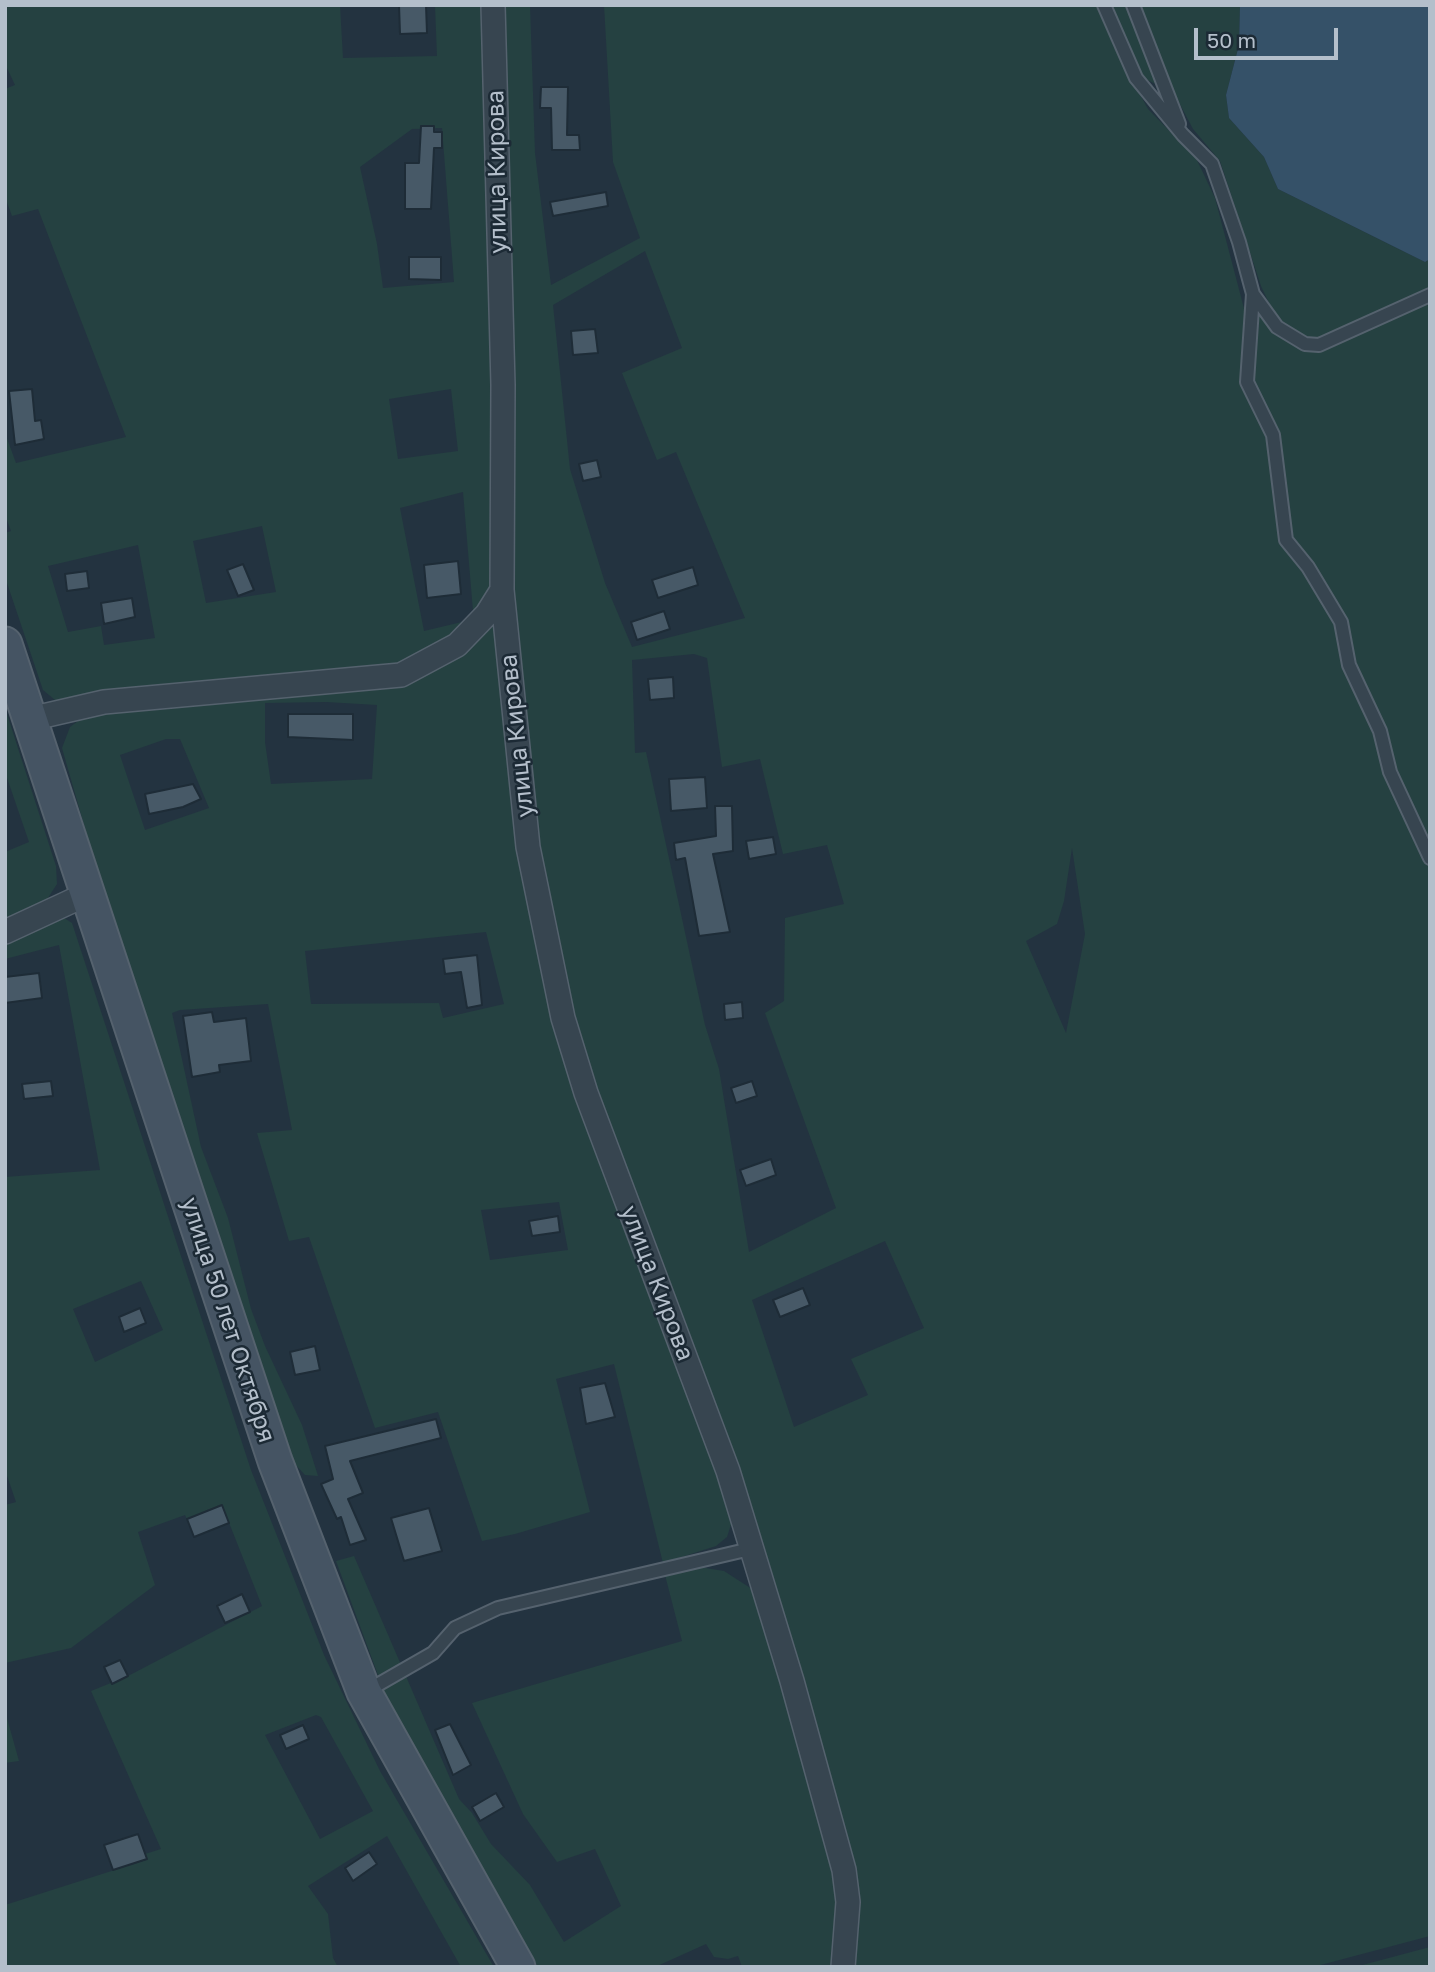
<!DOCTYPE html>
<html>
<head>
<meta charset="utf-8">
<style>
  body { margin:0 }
  #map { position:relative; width:1435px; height:1972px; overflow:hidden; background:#233340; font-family:"Golos Text",sans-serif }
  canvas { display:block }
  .frame { position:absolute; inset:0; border:7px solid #b4bfcb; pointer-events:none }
  .scale { position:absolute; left:1194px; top:28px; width:144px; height:32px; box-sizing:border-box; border:4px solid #b4bfcb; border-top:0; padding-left:9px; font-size:21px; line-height:24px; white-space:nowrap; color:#b4bfcb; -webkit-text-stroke:5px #1c2a35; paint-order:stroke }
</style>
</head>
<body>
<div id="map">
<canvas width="1435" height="1972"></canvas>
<div class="frame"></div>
<div class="scale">50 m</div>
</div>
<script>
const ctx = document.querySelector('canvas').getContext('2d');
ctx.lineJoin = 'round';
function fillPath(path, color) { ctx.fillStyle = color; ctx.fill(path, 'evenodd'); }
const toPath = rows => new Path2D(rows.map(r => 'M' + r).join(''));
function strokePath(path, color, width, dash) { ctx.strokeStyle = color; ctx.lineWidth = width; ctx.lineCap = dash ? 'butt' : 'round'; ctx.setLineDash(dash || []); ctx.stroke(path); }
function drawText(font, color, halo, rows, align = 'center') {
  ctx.font = font + ' "Golos Text",sans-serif'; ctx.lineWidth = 5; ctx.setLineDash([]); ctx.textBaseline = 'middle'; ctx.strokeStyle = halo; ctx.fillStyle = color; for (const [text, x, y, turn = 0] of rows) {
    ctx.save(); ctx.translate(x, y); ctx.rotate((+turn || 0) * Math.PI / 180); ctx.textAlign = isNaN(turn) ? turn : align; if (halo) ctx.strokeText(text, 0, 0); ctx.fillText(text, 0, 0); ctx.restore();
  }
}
const green = toPath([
  [5,5,340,5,343,58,437,56,435,5,486,5,497,557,486,599,465,634,398,670,76,702,55,700,43,690,5,577,5,533,11,531,5,515,5,433,16,463,126,437,38,209,12,216,5,197,5,89,15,85,5,64],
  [442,128,454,282,383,288,377,244,360,167,412,129],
  [451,389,458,451,398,459,389,399],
  [463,492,473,611,466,621,424,631,400,508],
  [262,526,276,592,206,603,193,541],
  [138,545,155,638,104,645,101,626,68,632,48,566],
  [499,5,530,5,535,153,551,285,640,238,613,162,604,5,1096,5,1116,51,1148,109,1196,158,1215,198,1246,316,1241,386,1268,437,1253,382,1259,321,1256,307,1275,331,1293,345,1311,351,1341,343,1430,302,1430,1936,1313,1967,850,1967,854,1895,593,1091,558,963,535,848,510,610],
  [645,251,682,348,622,373,657,460,676,452,745,618,632,647,605,583,570,469,553,305],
  [694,654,707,658,722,767,760,759,783,854,827,845,844,904,785,918,784,1001,765,1013,836,1208,749,1252,719,1069,705,1025,646,752,635,753,632,660],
  [1072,848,1085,934,1066,1033,1026,941,1057,924,1064,901],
  [885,1241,924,1328,851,1359,868,1395,794,1427,752,1300],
  [1110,5,1127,5,1158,85,1143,78],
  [1137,5,1240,5,1239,45,1226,95,1229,118,1264,157,1278,189,1425,262,1430,259,1430,292,1319,341,1306,340,1277,320,1261,286,1220,161,1193,129,1172,89],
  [494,619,527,881,734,1515,727,1537,716,1546,663,1563,614,1364,556,1379,590,1512,515,1534,482,1541,438,1412,375,1428,309,1237,289,1241,257,1133,292,1130,268,1004,180,1010,172,1013,201,1147,228,1218,251,1309,265,1346,302,1425,318,1476,305,1475,293,1462,233,1291,94,860,62,748,70,727,86,715,405,681,440,668,468,647],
  [326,702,377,705,372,779,271,784,265,742,265,703],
  [166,739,180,739,209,808,145,830,120,755],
  [486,932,504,1004,443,1018,439,1003,311,1004,305,951],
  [559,1202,568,1250,490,1260,481,1210],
  [5,708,56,866,57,884,46,901,5,926,5,852,29,842,5,772],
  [61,916,72,923,251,1470,324,1655,380,1771,494,1967,461,1967,387,1836,308,1886,328,1914,333,1958,338,1967,5,1967,5,1905,146,1860,145,1854,161,1849,91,1691,128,1676,262,1606,222,1505,187,1519,185,1515,138,1532,155,1585,71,1648,5,1663,5,1505,16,1502,5,1470,5,1177,100,1170,59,945,5,959,5,938],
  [141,1281,163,1330,95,1362,73,1309],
  [316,1715,321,1717,373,1811,320,1839,265,1735],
  [354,1556,459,1799,472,1813,491,1844,530,1885,564,1942,621,1906,595,1849,557,1862,523,1814,472,1703,682,1641,665,1575,699,1567,724,1571,755,1591,768,1620,841,1902,837,1967,742,1967,738,1956,728,1959,714,1957,706,1944,655,1967,538,1967,499,1907,392,1713,336,1561],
  [5,1711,19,1761,5,1763],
  [1430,1947,1430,1967,1355,1967]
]);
const water = toPath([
  [1240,5,1430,5,1430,259,1425,262,1278,189,1264,157,1229,118,1226,95,1239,45]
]);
const building = toPath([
  [399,5,426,5,427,33,400,34,399,5],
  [541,87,568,87,567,135,579,135,580,150,552,150,551,108,540,108,541,87],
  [421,126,434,126,434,132,442,132,442,148,434,148,431,209,405,209,405,163,419,163,421,126],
  [606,192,608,206,553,216,550,202,606,192],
  [409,257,441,257,441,280,409,279,409,257],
  [595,329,598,353,573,355,571,331,595,329],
  [32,389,35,421,41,420,44,439,15,445,9,391,32,389],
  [597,460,601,477,583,481,579,464,597,460],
  [458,561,461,594,427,598,424,565,458,561],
  [243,564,254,590,238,596,227,570,243,564],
  [693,567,698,585,658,598,652,580,693,567],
  [87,571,89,588,67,591,65,574,87,571],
  [132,598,135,617,104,624,101,603,132,598],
  [664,611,670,629,637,640,631,622,664,611],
  [673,677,674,698,650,700,648,679,673,677],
  [288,714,353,714,353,740,288,737,288,714],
  [705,777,707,808,671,811,669,779,705,777],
  [193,784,201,799,183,807,149,814,145,794,193,784],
  [715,806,732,806,733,851,713,854,730,932,699,936,685,858,676,860,674,843,716,836,715,806],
  [773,837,776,854,749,859,746,841,773,837],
  [477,955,482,1005,467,1008,461,972,445,974,443,959,477,955],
  [39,973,42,998,5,1003,5,977,39,973],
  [742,1002,743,1018,725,1020,724,1004,742,1002],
  [212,1012,214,1022,246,1018,251,1061,219,1065,220,1072,192,1077,183,1016,212,1012],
  [51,1081,53,1096,24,1099,22,1084,51,1081],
  [752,1081,757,1096,736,1103,731,1088,752,1081],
  [771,1159,776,1175,746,1186,740,1170,771,1159],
  [558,1216,560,1232,532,1236,529,1221,558,1216],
  [803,1288,810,1305,780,1317,773,1300,803,1288],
  [140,1308,146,1323,124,1332,119,1317,140,1308],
  [315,1346,320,1370,295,1375,290,1352,315,1346],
  [605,1383,615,1417,586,1424,580,1388,605,1383],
  [436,1419,441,1438,350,1461,363,1493,348,1499,366,1540,350,1545,341,1517,337,1519,321,1484,333,1479,325,1446,436,1419],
  [222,1505,229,1523,194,1537,187,1519,222,1505],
  [429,1508,442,1551,404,1561,391,1518,429,1508],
  [242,1594,250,1612,225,1623,217,1606,242,1594],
  [120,1660,128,1676,112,1684,104,1667,120,1660],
  [450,1724,471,1765,453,1775,435,1730,450,1724],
  [303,1725,309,1739,286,1749,280,1735,303,1725],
  [496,1793,504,1807,480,1821,472,1807,496,1793],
  [138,1834,147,1859,113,1870,104,1845,138,1834],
  [369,1852,377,1864,353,1881,345,1868,369,1852]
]);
const lane = toPath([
  [1104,5,1136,78,1183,135,1212,164,1239,242,1253,294,1247,382,1273,435,1286,540,1308,567,1341,622,1349,665,1380,731,1390,772,1430,858],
  [1133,5,1179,124],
  [1253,294,1277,327,1305,344,1319,345,1430,295],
  [365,1692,433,1653,455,1628,498,1608,750,1549]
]);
const street = toPath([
  [502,590,528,847,563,1018,586,1093,728,1471,792,1681,844,1870,848,1902,843,1967],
  [30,719,104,702,401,675,457,645,487,614,502,590,503,385,493,5],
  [5,932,87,894]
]);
const secondary = toPath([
  [5,644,275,1461,364,1692,518,1967]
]);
const streetNames = [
  ["улица Кирова",497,172,-91],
  ["улица Кирова",517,736,-96],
  ["улица Кирова",657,1283,69],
  ["улица 50 лет Октября",228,1320,72]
];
fillPath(green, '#254141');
fillPath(water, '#355168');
fillPath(building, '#475967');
strokePath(building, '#1e2c37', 2);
strokePath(lane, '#55626e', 16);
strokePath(street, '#55626e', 26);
strokePath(secondary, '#55626e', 37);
strokePath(lane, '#374550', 12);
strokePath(street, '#374550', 23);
strokePath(secondary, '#455463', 33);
drawText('24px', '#b4bfcb', '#1c2a35', streetNames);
</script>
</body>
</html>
